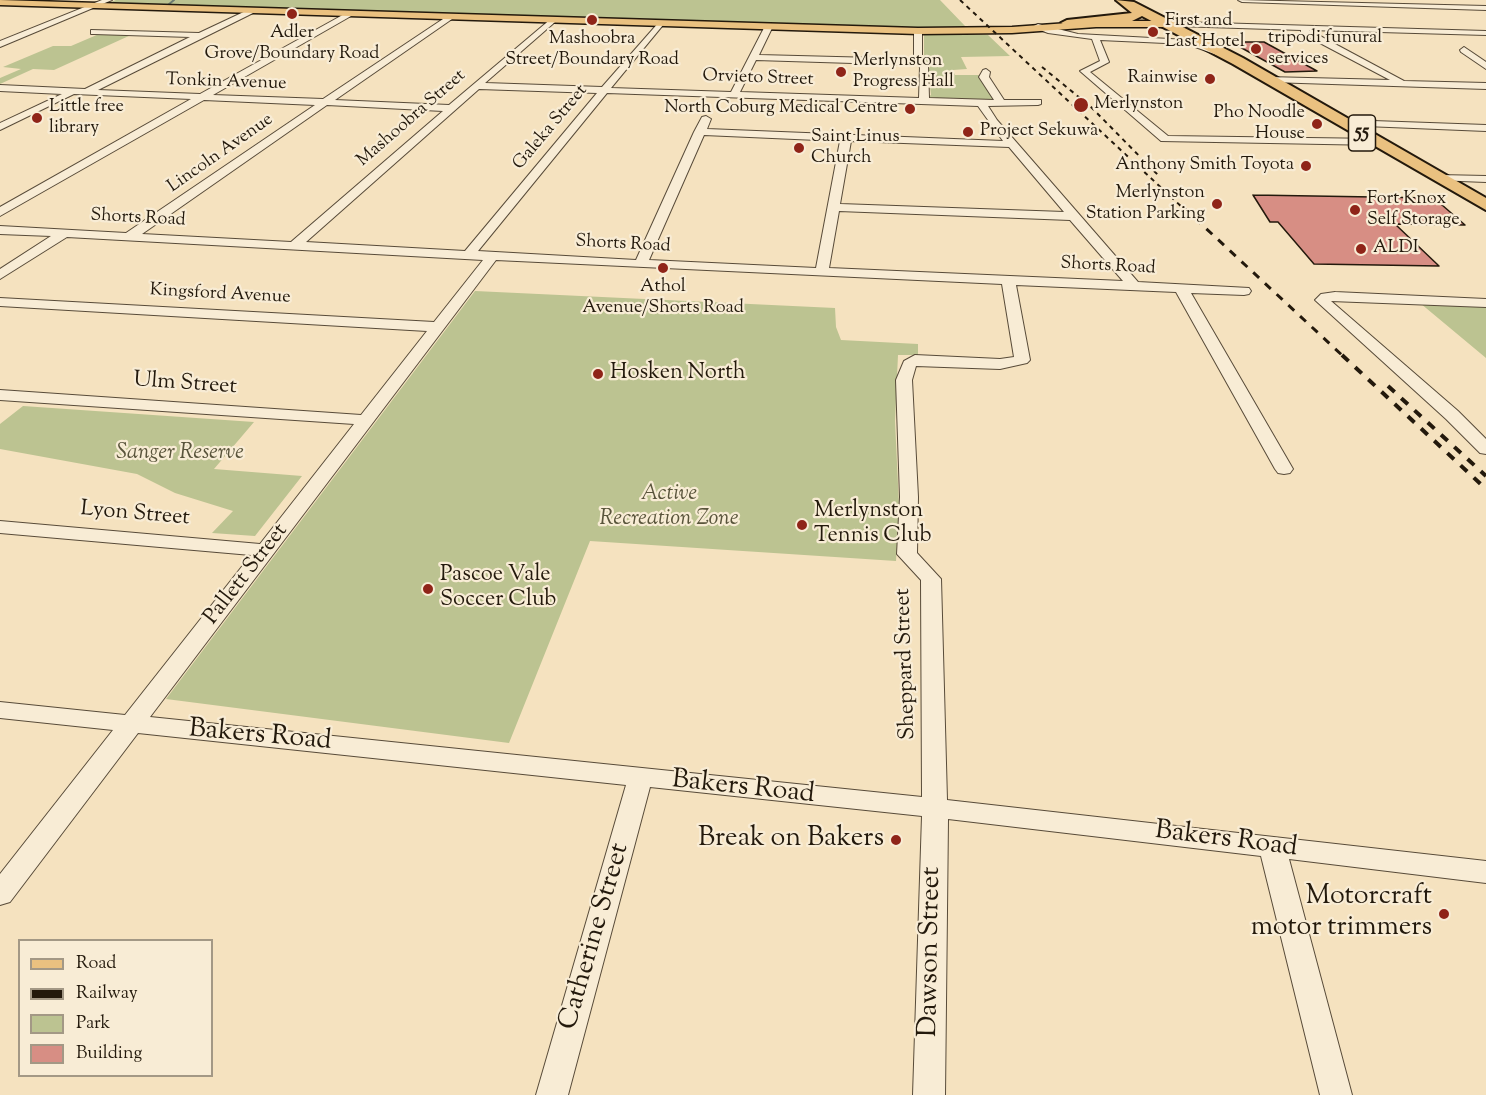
<!DOCTYPE html>
<html>
<head>
<meta charset="utf-8">
<style>
  body { margin:0 }
  #map { position:relative; width:1486px; height:1095px; overflow:hidden; background:#f5e2bf; font-family:"Sorts Mill Goudy",serif }
  canvas { display:block }
  .legend { position:absolute; left:18px; top:939px; width:195px; height:138px; box-sizing:border-box; background:#f8ecd5; border:2px solid #a39885; margin:0; padding:8px 10px; list-style:none; font-size:18px; color:#23190c }
  .legend li { display:flex; align-items:center; gap:12px; height:30px }
  .legend b { width:30px; border:2px solid #a39885 }
</style>
</head>
<body>
<div id="map">
<canvas width="1486" height="1095"></canvas>
<ul class="legend">
<li><b style="height:8px;background:#eac180"></b>Road</li>
<li><b style="height:8px;background:#23190c"></b>Railway</li>
<li><b style="height:16px;background:#bcc391"></b>Park</li>
<li><b style="height:16px;background:#d78e84"></b>Building</li>
</ul>
</div>
<script>
const ctx = document.querySelector('canvas').getContext('2d');
ctx.lineJoin = 'round';
function fillPath(path, color) { ctx.fillStyle = color; ctx.fill(path, 'evenodd'); }
const toPath = rows => new Path2D(rows.map(r => 'M' + r).join(''));
function strokePath(path, color, width, dash) { ctx.strokeStyle = color; ctx.lineWidth = width; ctx.lineCap = dash ? 'butt' : 'round'; ctx.setLineDash(dash || []); ctx.stroke(path); }
function drawText(font, color, halo, rows, align = 'center') {
  ctx.font = font + ' "Sorts Mill Goudy",serif'; ctx.lineWidth = 4.5; ctx.setLineDash([]); ctx.textBaseline = 'middle'; ctx.strokeStyle = halo; ctx.fillStyle = color; for (const [text, x, y, turn = 0] of rows) {
    ctx.save(); ctx.translate(x, y); ctx.rotate((+turn || 0) * Math.PI / 180); ctx.textAlign = isNaN(turn) ? turn : align; if (halo) ctx.strokeText(text, 0, 0); ctx.fillText(text, 0, 0); ctx.restore();
  }
}
const green = toPath([
  [116,0,940,0,966,27,909,28,114,4,111,2],
  [924,33,988,35,1010,56,961,57,967,69,953,70,955,75,980,75,995,98,993,101,929,99,928,97,931,95,928,69,931,66,924,61],
  [99,34,131,35,54,70,33,69,0,84,0,78,21,69,3,67,53,46,71,46],
  [475,291,835,308,836,327,841,340,918,344,918,355,898,355,895,421,899,505,896,561,590,541,509,743,166,699],
  [1420,303,1486,306,1486,358],
  [23,406,254,422,214,469,302,476,255,536,212,533,233,511,175,493,137,474,0,449,0,424]
]);
const stream = toPath([
  [168,5,174,0]
]);
const building = toPath([
  [1231,42,1264,42,1317,71,1285,72,1231,42],
  [1253,195,1434,198,1465,225,1395,224,1439,266,1314,264,1278,222,1270,222,1253,195]
]);
const minor = toPath([
  [102,0,112,0,0,47,0,41,102,0],
  [1238,0,1486,6,1486,10,1242,2,1238,0],
  [250,9,253,9,253,13,98,90,200,94,348,12,352,14,351,16,213,95,323,99,449,15,452,15,452,19,335,100,449,105,552,18,556,20,555,22,485,83,602,87,660,21,664,23,663,25,611,88,731,92,765,26,769,24,773,26,759,55,914,59,914,31,918,29,922,31,922,60,928,66,929,98,994,100,979,77,983,70,986,69,990,72,989,77,1004,100,1041,100,1041,104,1038,105,988,106,997,120,1138,282,1249,288,1251,291,1249,294,1244,295,1191,293,1293,469,1290,473,1284,474,1278,473,1275,469,1176,292,1016,285,1030,360,1027,363,1000,369,916,366,912,380,918,497,917,553,941,579,947,800,1486,861,1486,883,1289,859,1352,1095,1320,1095,1261,856,948,819,945,1095,913,1095,922,816,650,787,568,1095,536,1095,626,785,138,733,10,902,0,905,0,874,113,730,0,718,0,702,125,715,251,555,0,533,0,521,260,544,354,424,0,400,0,390,361,415,427,331,0,306,0,298,434,322,483,260,67,237,0,279,0,269,51,236,0,234,0,226,126,233,315,105,204,100,0,216,0,207,191,99,74,94,0,130,0,123,62,94,0,91,0,85,85,89,190,37,94,34,91,34,91,30,199,33,250,9],
  [756,60,917,65,920,67,919,98,740,92,756,60],
  [479,89,597,93,465,251,306,242,479,89],
  [607,93,978,106,1003,141,707,129,711,119,706,116,702,117,694,132,636,260,478,251,607,93],
  [327,105,443,111,291,242,142,234,327,105],
  [704,135,840,141,816,268,649,260,704,135],
  [851,141,1009,147,1064,212,840,204,851,141],
  [839,211,1070,220,1123,281,829,268,839,211],
  [496,260,1002,284,1014,357,1000,359,915,355,904,361,896,380,900,497,897,554,921,580,922,797,150,717,496,260],
  [1179,22,1486,31,1486,35,1309,30,1404,81,1486,83,1486,89,1270,82,1265,79,1267,77,1390,80,1301,33,1301,30,1176,26,1175,24,1179,22],
  [1038,24,1078,34,1188,40,1223,51,1224,53,1220,56,1187,44,1100,40,1109,62,1090,72,1168,136,1378,139,1383,142,1378,145,1161,141,1080,71,1100,61,1092,39,1048,33,1035,28,1034,26,1038,24],
  [1464,47,1486,62,1486,69,1461,52,1460,50,1464,47],
  [1345,120,1486,125,1486,131,1341,125,1340,123,1345,120],
  [1439,175,1486,176,1486,182,1435,180,1435,176,1439,175],
  [1335,292,1486,299,1486,307,1331,301,1458,411,1486,439,1486,454,1480,453,1446,419,1315,300,1321,294,1335,292]
]);
const major = toPath([
  [0,0,918,28,1012,27,1096,21,1179,21,1184,24,1179,27,1096,27,1012,33,918,34,0,5,0,0]
]);
const highway = toPath([
  [1116,0,1134,2,1243,58,1486,198,1486,210,1233,64,1142,16,1132,21,1067,26,1061,23,1067,20,1132,13,1116,0]
]);
const railFar2 = toPath([
  [960,0,1184,209],
  [1042,67,1091,107,1158,175]
]);
const railFar1 = toPath([
  [1183,207,1344,357]
]);
const rail = toPath([
  [1342,355,1486,489],
  [1388,386,1486,476]
]);
const markers = [
  [292,14,6,"#8f2418"],
  [592,20,6,"#8f2418"],
  [1153,32,6,"#8f2418"],
  [1256,49,6,"#8f2418"],
  [841,72,6,"#8f2418"],
  [1210,79,6,"#8f2418"],
  [1081,105,8,"#8f2418"],
  [910,109,6,"#8f2418"],
  [37,118,6,"#8f2418"],
  [1317,124,6,"#8f2418"],
  [968,132,6,"#8f2418"],
  [799,148,6,"#8f2418"],
  [1306,166,6,"#8f2418"],
  [1217,204,6,"#8f2418"],
  [1355,210,6,"#8f2418"],
  [1361,249,6,"#8f2418"],
  [663,268,6,"#8f2418"],
  [598,374,6,"#8f2418"],
  [802,525,6,"#8f2418"],
  [428,589,6,"#8f2418"],
  [896,840,6,"#8f2418"],
  [1444,914,6,"#8f2418"]
];
const farPoinames = [
  ["First and",1165,22],
  ["Last Hotel",1165,43],
  ["Adler",292,34,"center"],
  ["Grove/Boundary Road",292,55,"center"],
  ["tripodi funural",1268,39],
  ["services",1268,60],
  ["Mashoobra",592,40,"center"],
  ["Street/Boundary Road",592,61,"center"],
  ["Merlynston",853,62],
  ["Progress Hall",853,83],
  ["Rainwise",1198,79,"right"],
  ["Merlynston",1094,105],
  ["Little free",49,108],
  ["library",49,129],
  ["North Coburg Medical Centre",898,109,"right"],
  ["Pho Noodle",1305,114,"right"],
  ["House",1305,135,"right"],
  ["Project Sekuwa",980,132],
  ["Saint Linus",811,138],
  ["Church",811,159],
  ["Anthony Smith Toyota",1294,166,"right"],
  ["Merlynston",1205,194,"right"],
  ["Station Parking",1205,215,"right"],
  ["Fort Knox",1367,200],
  ["Self Storage",1367,221],
  ["ALDI",1373,249],
  ["Athol",663,288,"center"],
  ["Avenue/Shorts Road",663,309,"center"]
];
const farStreetnames = [
  ["Orvieto Street",758,79,2],
  ["Tonkin Avenue",226,83,2],
  ["Mashoobra Street",412,119,-41],
  ["Galeka Street",551,128,-50],
  ["Lincoln Avenue",221,154,-35],
  ["Shorts Road",138,219,3],
  ["Shorts Road",623,245,3],
  ["Shorts Road",1108,267,3],
  ["Kingsford Avenue",220,295,3]
];
const shields = [
  [1362,133,27]
];
const shieldNames = [
  ["55",1362,133]
];
const poiNames = [
  ["Hosken North",610,374],
  ["Merlynston",814,512],
  ["Tennis Club",814,537],
  ["Pascoe Vale",440,576],
  ["Soccer Club",440,601]
];
const streetNames = [
  ["Ulm Street",185,385,4],
  ["Lyon Street",135,515,5],
  ["Pallett Street",247,575,-52],
  ["Sheppard Street",907,664,-92]
];
const parkNames = [
  ["Sanger Reserve",180,454],
  ["Active",669,495],
  ["Recreation Zone",669,520]
];
const nearStreetnames = [
  ["Bakers Road",260,737,5],
  ["Bakers Road",743,789,6],
  ["Bakers Road",1226,841,7],
  ["Catherine Street",596,937,-74],
  ["Dawson Street",932,952,-89]
];
const nearPoinames = [
  ["Break on Bakers",884,840],
  ["Motorcraft",1432,898],
  ["motor trimmers",1432,929]
];
fillPath(green, '#bcc391');
strokePath(stream, '#6c7b71', 2);
fillPath(building, '#d78e84');
strokePath(building, '#23190c', 1.5);
strokePath(minor, '#584b39', 2);
strokePath(major, '#23190c', 3);
strokePath(highway, '#23190c', 4);
fillPath(minor, '#f8ecd5');
fillPath(major, '#eac180');
fillPath(highway, '#eac180');
strokePath(railFar2, '#23190c', 2, [4.5, 4.5]);
strokePath(railFar1, '#23190c', 3, [8, 8]);
strokePath(rail, '#23190c', 4, [9, 9]);
for (const [x, y, r, color] of markers) { const dot = new Path2D(); dot.arc(x, y, r, 0, 2 * Math.PI); ctx.fillStyle = color; ctx.fill(dot); strokePath(dot, '#f8ecd5', 2); }
drawText('18px', '#23190c', '#f8ecd5', farPoinames, 'left');
drawText('18px', '#23190c', '#f8ecd5', farStreetnames);
for (const [x, y, w] of shields) { const box = new Path2D(); box.roundRect(x - w / 2, y - 18, w, 36, 4.5); ctx.fillStyle = '#f8ecd5'; ctx.fill(box); strokePath(box, '#23190c', 1.5); }
drawText('bold 21px', '#23190c', null, shieldNames);
drawText('22px', '#23190c', '#f8ecd5', poiNames, 'left');
drawText('22px', '#23190c', '#f8ecd5', streetNames);
drawText('italic 22px', '#59543b', '#f8ecd5', parkNames);
drawText('27px', '#23190c', '#f8ecd5', nearStreetnames);
drawText('27px', '#23190c', '#f8ecd5', nearPoinames, 'right');
</script>
</body>
</html>
